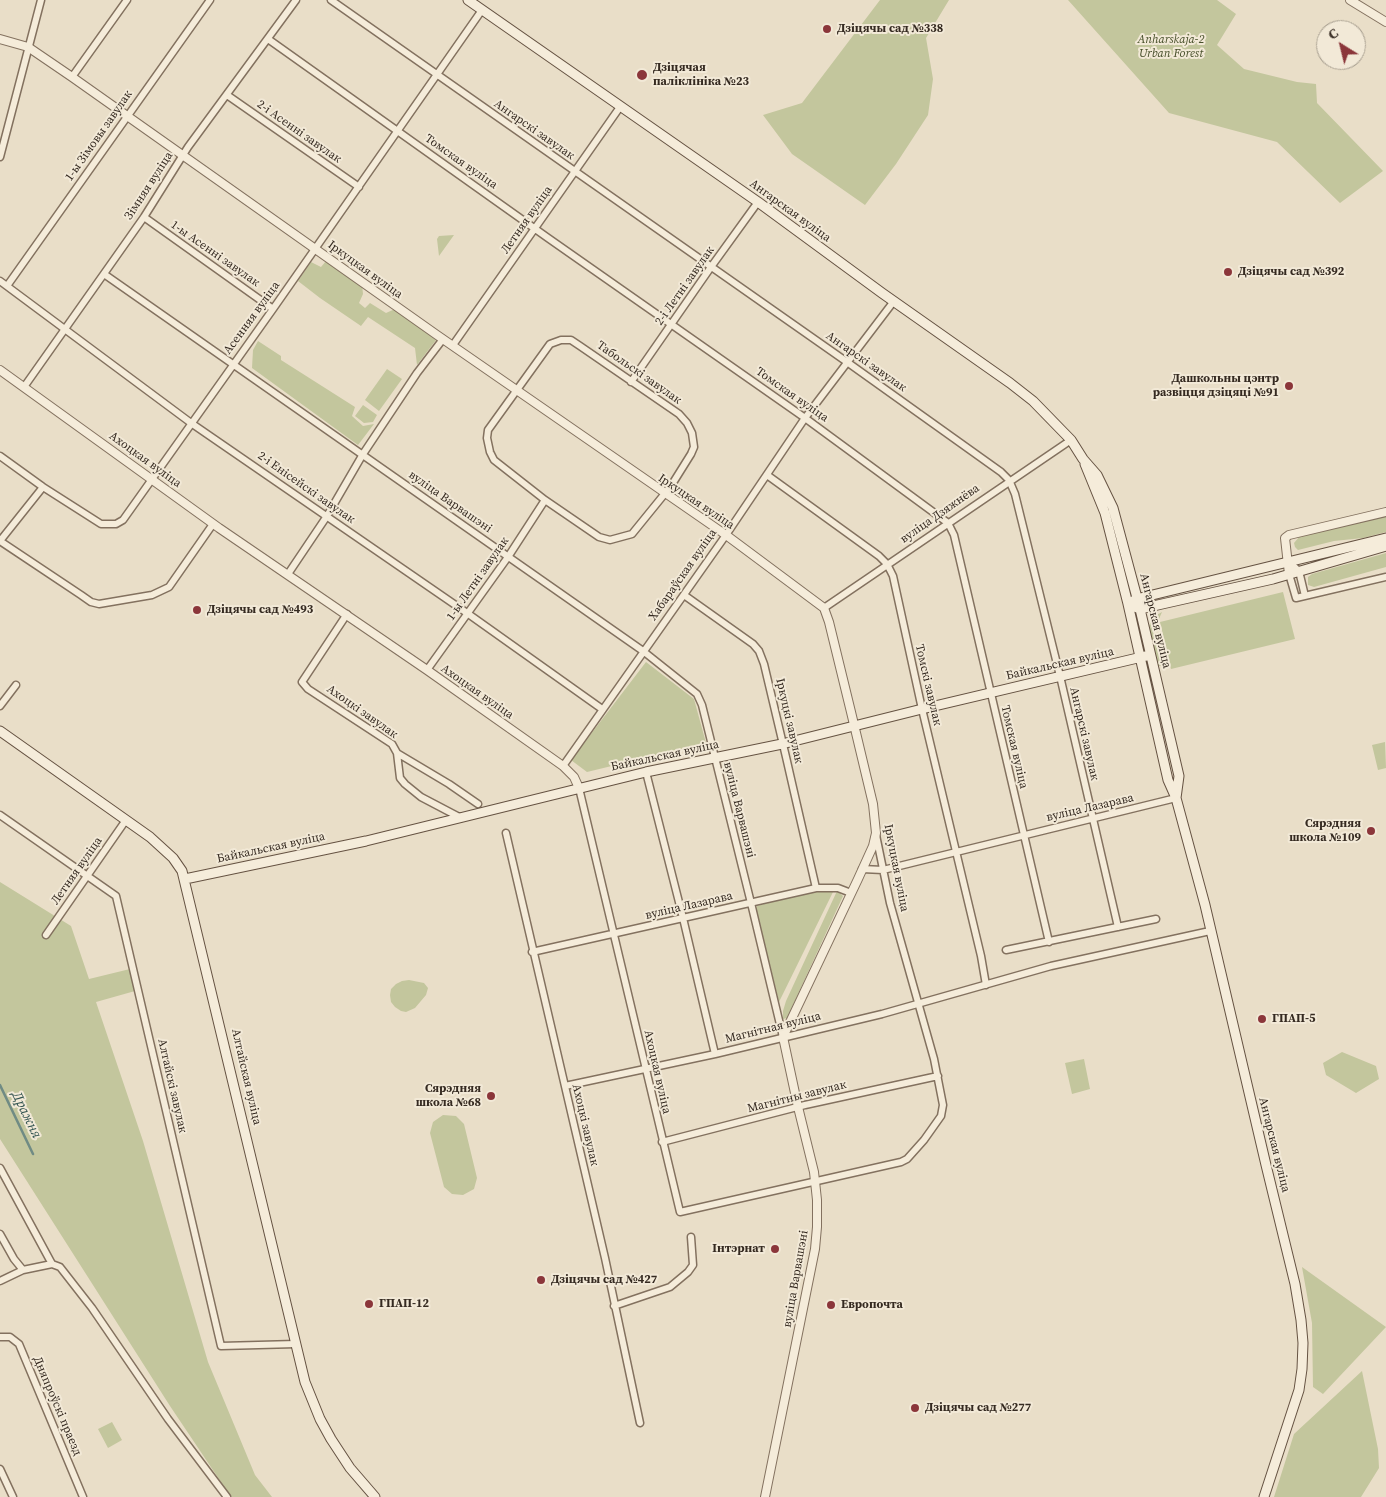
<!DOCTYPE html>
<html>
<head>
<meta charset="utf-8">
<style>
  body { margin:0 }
  #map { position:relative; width:1386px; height:1497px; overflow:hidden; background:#e9dec8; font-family:"Source Serif 4",serif }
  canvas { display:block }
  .north { position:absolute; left:1316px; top:20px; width:50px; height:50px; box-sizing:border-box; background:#f2e9d7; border:1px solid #a69d8e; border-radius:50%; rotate:324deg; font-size:14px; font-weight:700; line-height:20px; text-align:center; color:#352a21 }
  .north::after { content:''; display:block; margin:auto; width:18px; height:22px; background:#8b363a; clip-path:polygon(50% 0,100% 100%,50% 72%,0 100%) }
</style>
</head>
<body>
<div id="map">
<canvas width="1386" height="1497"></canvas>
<div class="north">С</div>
</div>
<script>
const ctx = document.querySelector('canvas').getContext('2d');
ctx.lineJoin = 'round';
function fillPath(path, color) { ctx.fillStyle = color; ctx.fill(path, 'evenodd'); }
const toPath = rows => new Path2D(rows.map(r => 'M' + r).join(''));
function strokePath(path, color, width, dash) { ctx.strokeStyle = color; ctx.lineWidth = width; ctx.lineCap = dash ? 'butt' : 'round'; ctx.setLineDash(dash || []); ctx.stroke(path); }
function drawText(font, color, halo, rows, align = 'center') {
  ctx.font = font + ' "Source Serif 4",serif'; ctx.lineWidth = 4; ctx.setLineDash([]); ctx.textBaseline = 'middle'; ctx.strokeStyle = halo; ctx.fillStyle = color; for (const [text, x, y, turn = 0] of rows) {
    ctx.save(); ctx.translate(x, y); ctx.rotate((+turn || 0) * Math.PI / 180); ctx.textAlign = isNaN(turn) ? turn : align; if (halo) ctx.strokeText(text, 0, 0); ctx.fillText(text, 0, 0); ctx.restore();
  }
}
const green = toPath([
  [880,0,949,0,926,38,933,79,928,115,896,164,865,205,792,154,763,115,802,103],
  [1068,0,1217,0,1236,14,1217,45,1244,69,1297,82,1316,84,1317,103,1383,171,1340,203,1277,142,1169,113],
  [454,235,439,256,437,239,439,236],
  [326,261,362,284,363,294,359,303,365,308,370,303,386,313,395,309,436,340,417,365,415,348,368,317,361,326,320,298,298,281,311,262,321,267],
  [258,341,281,356,281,360,355,407,352,416,363,426,374,424,358,445,252,368,253,350],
  [387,369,402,379,379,411,365,400],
  [363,405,377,415,373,422,364,423,355,416],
  [1386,514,1386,532,1363,538,1334,541,1298,550,1295,547,1294,543,1299,537],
  [1386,553,1386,567,1314,587,1308,585,1308,577,1312,574],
  [1283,592,1295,639,1171,669,1160,622],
  [1162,612,1154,630,1162,666,1158,666,1149,626,1153,617],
  [646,662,694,699,706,743,587,772,571,760],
  [1385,742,1386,768,1378,770,1372,745],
  [0,882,71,926,89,979,130,969,135,991,96,1002,143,1141,208,1362,255,1475,272,1497,231,1497,170,1406,0,1139],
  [816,890,831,890,833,892,779,1002,756,909,757,906],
  [837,891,843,896,787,1018,783,1019,783,1011,786,1001],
  [409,980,424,983,428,988,426,995,415,1008,406,1012,401,1011,395,1007,391,1002,390,995,391,989,396,984,402,981],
  [1342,1052,1376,1066,1379,1079,1356,1093,1326,1075,1323,1063],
  [1084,1059,1090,1089,1072,1094,1065,1063],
  [443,1115,456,1116,464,1124,477,1178,474,1189,463,1195,452,1194,444,1187,430,1133,433,1122],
  [1302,1267,1386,1327,1323,1394,1313,1387,1312,1323],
  [1362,1371,1378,1449,1379,1468,1361,1497,1274,1497,1294,1434],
  [112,1422,122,1440,108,1448,98,1429]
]);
const stream = toPath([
  [0,1085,33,1154]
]);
const minor = toPath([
  [331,0,847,362,1001,472,1009,480,1015,494,1060,676,1118,927],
  [268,39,548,238,805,418,948,523,954,535,1049,942],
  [72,77,127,0],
  [227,95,359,187],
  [0,157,41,0],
  [144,217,273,309],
  [104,274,643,651,697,694,702,705,751,903,783,1037],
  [0,281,191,423,467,613,602,709],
  [7,286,210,0],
  [561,340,571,340,580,346,679,414,687,423,692,433,694,447,691,454,671,486,632,534,610,540,599,537,545,500,494,460,490,452,487,438,488,430,550,344,561,340],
  [453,345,620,107],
  [631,382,711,267,758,202],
  [24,387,144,217,188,147,296,0],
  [0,456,43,487,101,524,116,524,123,520,273,309,482,10],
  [767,475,879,556,887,564,893,576,922,709,981,956,986,985],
  [0,541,81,595,91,602,99,604,152,595,169,587,213,524],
  [0,541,43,487],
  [1289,562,1299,571,1305,596],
  [288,574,327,516,363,454,417,373,443,339],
  [1289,574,1296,598,1386,577],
  [684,595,753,644,759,651,764,664,786,757,816,888],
  [824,608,1071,440],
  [347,614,302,682,308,689,392,744,397,753,449,784,478,804],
  [427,670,508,557,545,500],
  [0,706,16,685],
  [397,753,400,778,405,784,421,797,461,818],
  [563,766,726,535,805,418,894,301],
  [646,772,683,918,715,1054],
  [579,788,680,1212,901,1162,907,1159,924,1140,941,1116,943,1105,934,1059,890,903,876,835],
  [0,815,116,896,221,1346,296,1344],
  [506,833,605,1258,640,1423],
  [862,869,883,870,1176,798],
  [46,935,126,820],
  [1006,950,1156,919],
  [532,952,816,888,838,888,851,893],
  [565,1086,715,1054,882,1014,1051,966,1210,931],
  [662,1142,805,1105,938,1076],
  [0,1168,52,1264],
  [0,1234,14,1259,23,1270],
  [0,1281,23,1270,52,1264,60,1267,92,1308,168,1419,227,1497],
  [614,1306,670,1287,688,1272,693,1265,691,1237],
  [0,1337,10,1337,19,1344,83,1497],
  [0,1469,13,1497]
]);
const tertiary = toPath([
  [1350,0,1386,22],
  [0,39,28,47,72,77,437,335,726,535,824,608,829,622,851,712,873,804,876,833,873,846,858,879,783,1037,798,1107,814,1172,817,1200,817,1227,815,1249,765,1497],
  [0,370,219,528,427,670,563,766,574,777,579,788],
  [1289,574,1285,538,1289,535,1386,512]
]);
const secondary = toPath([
  [468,0,758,202,882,293,1010,383,1033,401,1071,440,1083,459,1097,475,1113,508,1140,609,1179,776,1176,798],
  [1085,464,1105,513,1128,604,1168,780,1176,798,1205,905,1266,1165,1295,1284,1301,1320,1303,1343,1302,1369,1299,1390,1264,1497],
  [1133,601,1136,599,1386,538],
  [1135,607,1140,609,1273,579,1386,546],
  [0,731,150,837,173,858,182,871,305,1382,320,1419,331,1439,350,1468,375,1497],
  [185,879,366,841,646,772,782,744,922,709,1146,656]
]);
const markers = [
  [827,29,5,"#8b363a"],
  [642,75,6,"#8b363a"],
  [1228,272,5,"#8b363a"],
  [1289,386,5,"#8b363a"],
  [197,610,5,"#8b363a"],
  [1371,831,5,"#8b363a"],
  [1262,1019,5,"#8b363a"],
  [491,1096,5,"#8b363a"],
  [775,1249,5,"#8b363a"],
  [541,1280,5,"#8b363a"],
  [369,1304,5,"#8b363a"],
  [831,1305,5,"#8b363a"],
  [915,1408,5,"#8b363a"]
];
const poiNames = [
  ["Дзіцячы сад №338",837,29],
  ["Дзіцячая",653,68],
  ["паліклініка №23",653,82],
  ["Дзіцячы сад №392",1238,272],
  ["Дашкольны цэнтр",1279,379,"right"],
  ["развіцця дзіцяці №91",1279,393,"right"],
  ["Дзіцячы сад №493",207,610],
  ["Сярэдняя",1361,824,"right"],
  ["школа №109",1361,838,"right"],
  ["ГПАП-5",1272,1019],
  ["Сярэдняя",481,1089,"right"],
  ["школа №68",481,1103,"right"],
  ["Інтэрнат",765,1249,"right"],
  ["Дзіцячы сад №427",551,1280],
  ["ГПАП-12",379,1304],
  ["Европочта",841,1305],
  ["Дзіцячы сад №277",925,1408]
];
const parkNames = [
  ["Anharskaja-2",1171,40],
  ["Urban Forest",1171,54]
];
const streetNames = [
  ["Ангарскі завулак",534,130,35],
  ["2-і Асенні завулак",299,132,35],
  ["1-ы Зімовы завулак",99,136,-55],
  ["Томская вуліца",461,162,35],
  ["Зімняя вуліца",149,186,-57],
  ["Ангарская вуліца",790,211,36],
  ["Летняя вуліца",527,220,-55],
  ["1-ы Асенні завулак",215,254,35],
  ["Іркуцкая вуліца",365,270,36],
  ["2-і Летні завулак",685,286,-55],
  ["Асенняя вуліца",252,318,-54],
  ["Ангарскі завулак",866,362,35],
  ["Табольскі завулак",639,373,35],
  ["Томская вуліца",792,395,35],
  ["Ахоцкая вуліца",145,460,36],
  ["2-і Енісейскі завулак",306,488,35],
  ["вуліца Варвашэні",450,502,35],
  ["Іркуцкая вуліца",696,502,34],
  ["вуліца Дзяжнёва",940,514,-35],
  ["Хабараўская вуліца",683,575,-55],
  ["1-ы Летні завулак",478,579,-55],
  ["Ангарская вуліца",1155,621,76],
  ["Байкальская вуліца",1060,664,-13],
  ["Томскі завулак",928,685,77],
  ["Ахоцкая вуліца",477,692,35],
  ["Ахоцкі завулак",362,712,35],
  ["Іркуцкі завулак",789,721,77],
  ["Ангарскі завулак",1084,734,77],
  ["Томская вуліца",1014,747,77],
  ["Байкальская вуліца",665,756,-12],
  ["вуліца Лазарава",1090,808,-13],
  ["вуліца Варвашэні",739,810,76],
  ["Байкальская вуліца",271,848,-12],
  ["Іркуцкая вуліца",896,868,79],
  ["Летняя вуліца",77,871,-55],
  ["вуліца Лазарава",689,906,-13],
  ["Магнітная вуліца",773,1028,-14],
  ["Ахоцкая вуліца",657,1072,77],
  ["Алтайская вуліца",246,1077,77],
  ["Алтайскі завулак",172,1086,77],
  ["Магнітны завулак",797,1097,-14],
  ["Ахоцкі завулак",585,1125,77],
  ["Ангарская вуліца",1274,1145,76],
  ["вуліца Варвашэні",796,1279,-80],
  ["Дняпроўскі праезд",57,1406,67]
];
const waterNames = [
  ["Дражня",26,1115,64]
];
fillPath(green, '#c3c69d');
strokePath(stream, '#708b84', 2.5);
strokePath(minor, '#83715f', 9);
strokePath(tertiary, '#83715f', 10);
strokePath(secondary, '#655242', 11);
strokePath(minor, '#f5ecda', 6);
strokePath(tertiary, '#f5ecda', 8);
strokePath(secondary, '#f5ecda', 9);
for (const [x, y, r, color] of markers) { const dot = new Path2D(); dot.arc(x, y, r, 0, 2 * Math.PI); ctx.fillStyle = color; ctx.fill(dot); strokePath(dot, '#f2e9d7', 2); }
drawText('bold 12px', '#352a21', '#f2e9d7', poiNames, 'left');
drawText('italic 12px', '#474f2a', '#f2e9d7', parkNames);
drawText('12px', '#352a21', '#f2e9d7', streetNames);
drawText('italic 14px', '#325350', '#f2e9d7', waterNames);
</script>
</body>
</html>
